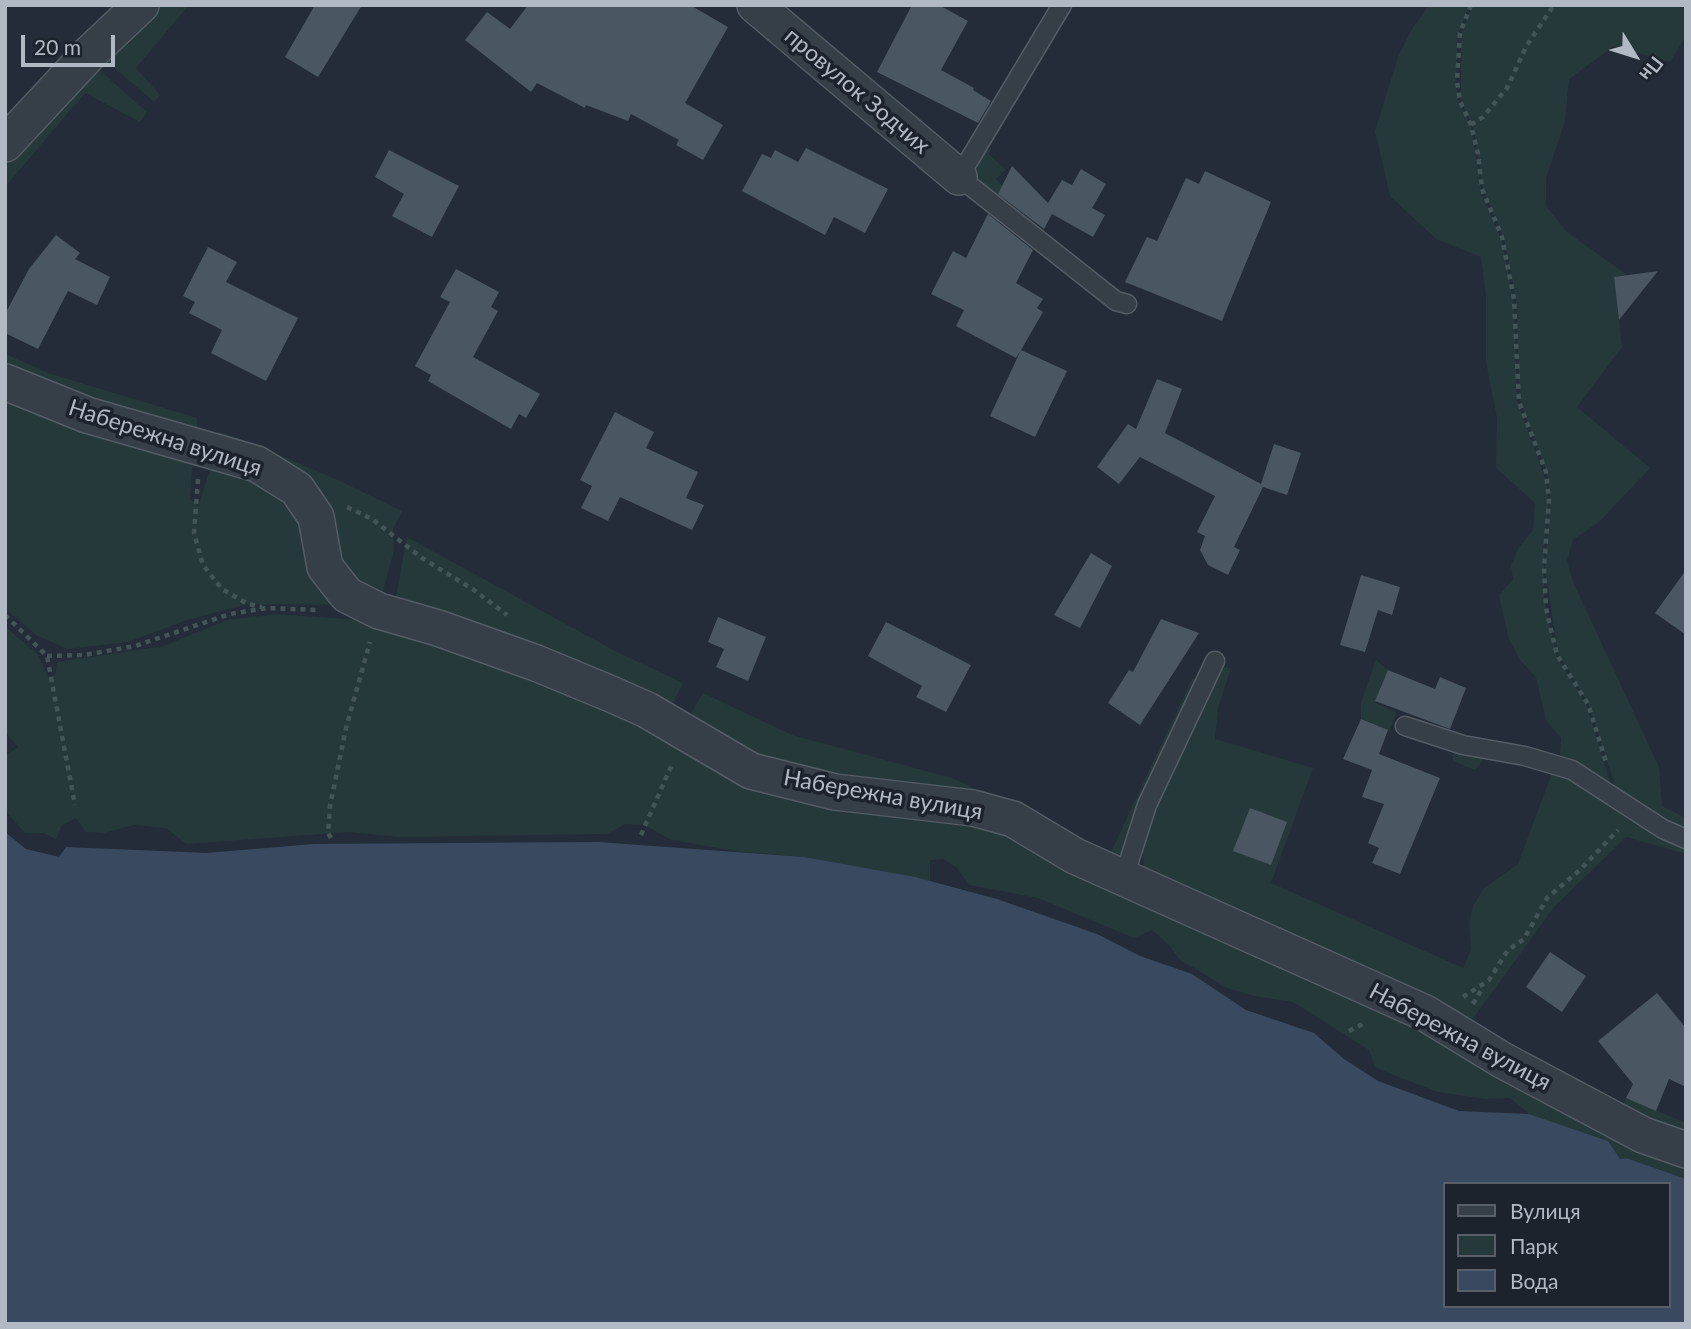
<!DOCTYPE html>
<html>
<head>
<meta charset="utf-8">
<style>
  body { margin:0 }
  #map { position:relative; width:1691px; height:1329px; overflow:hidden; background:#232c38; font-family:Lato,sans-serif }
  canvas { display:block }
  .frame { position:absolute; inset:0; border:7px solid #b1b9c4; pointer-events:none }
  .legend { position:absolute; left:1443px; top:1182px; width:228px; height:126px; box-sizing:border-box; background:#1c232d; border:2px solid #585f69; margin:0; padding:9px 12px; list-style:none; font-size:21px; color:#b1b9c4 }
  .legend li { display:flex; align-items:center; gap:14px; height:35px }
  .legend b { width:35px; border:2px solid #585f69 }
  .north { position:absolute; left:1600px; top:21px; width:70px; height:70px; -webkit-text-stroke:5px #1c232d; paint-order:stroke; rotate:128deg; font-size:19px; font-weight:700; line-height:28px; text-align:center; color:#b1b9c4 }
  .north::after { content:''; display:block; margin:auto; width:24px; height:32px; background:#b1b9c4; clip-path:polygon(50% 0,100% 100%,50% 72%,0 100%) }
  .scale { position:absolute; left:21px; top:35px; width:94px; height:32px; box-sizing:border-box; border:4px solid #b1b9c4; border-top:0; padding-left:9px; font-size:21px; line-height:24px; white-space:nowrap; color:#b1b9c4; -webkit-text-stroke:5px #1c232d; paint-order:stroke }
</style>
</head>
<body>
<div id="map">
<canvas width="1691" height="1329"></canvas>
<div class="frame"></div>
<ul class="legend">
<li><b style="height:9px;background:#363e48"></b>Вулиця</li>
<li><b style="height:19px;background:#26393a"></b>Парк</li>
<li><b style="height:19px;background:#394a60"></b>Вода</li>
</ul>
<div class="north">Пн</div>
<div class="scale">20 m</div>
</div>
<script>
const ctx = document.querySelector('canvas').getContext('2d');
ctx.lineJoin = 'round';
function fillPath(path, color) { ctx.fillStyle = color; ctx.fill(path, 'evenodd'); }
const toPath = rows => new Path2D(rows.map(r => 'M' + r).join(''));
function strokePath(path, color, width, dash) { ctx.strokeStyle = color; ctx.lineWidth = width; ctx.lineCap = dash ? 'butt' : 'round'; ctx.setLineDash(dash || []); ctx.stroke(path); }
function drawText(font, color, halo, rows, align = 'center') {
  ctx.font = font + ' Lato,sans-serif'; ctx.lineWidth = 7; ctx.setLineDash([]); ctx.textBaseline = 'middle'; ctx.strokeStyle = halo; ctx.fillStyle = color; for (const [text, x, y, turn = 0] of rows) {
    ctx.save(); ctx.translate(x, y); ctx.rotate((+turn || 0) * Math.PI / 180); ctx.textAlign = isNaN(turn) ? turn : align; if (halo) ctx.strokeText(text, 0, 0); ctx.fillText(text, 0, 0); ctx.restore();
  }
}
const green = toPath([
  [148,5,189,5,136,68,160,95,154,102,97,53],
  [1429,5,1469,5,1458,35,1456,84,1459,102,1471,127,1482,196,1502,241,1514,305,1517,401,1546,481,1549,505,1544,542,1544,600,1557,657,1586,704,1612,788,1560,755,1561,738,1546,720,1536,677,1521,661,1509,640,1499,595,1513,579,1511,566,1518,549,1533,530,1535,503,1496,468,1497,418,1486,362,1486,296,1481,257,1436,239,1390,196,1375,131,1398,57,1412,29],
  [1472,5,1686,5,1686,36,1670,62,1614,46,1569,79,1565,121,1546,178,1546,206,1567,232,1627,275,1614,277,1622,347,1577,407,1650,468,1600,521,1573,540,1567,560,1573,582,1659,767,1662,806,1686,818,1686,833,1617,792,1588,703,1558,653,1545,569,1550,501,1547,472,1520,401,1516,300,1504,238,1483,190,1473,125,1461,101,1461,35],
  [89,61,147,112,140,122,85,93,5,187,5,153],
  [991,149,989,154,1006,170,996,179,1016,201,998,199,982,186,976,176,975,165,983,152],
  [6,354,48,373,197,418,197,438,66,388,5,376],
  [5,401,193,454,190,499,198,507,211,466,284,487,351,605,248,604,187,620,128,642,67,649,36,635,5,608],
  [218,432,241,439,338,480,402,511,393,529,394,550,380,602,353,592,323,517,213,444],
  [407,537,615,651,683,683,674,701,660,709,394,607],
  [277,614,403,623,676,737,1009,827,1312,978,1686,1158,1686,1179,1626,1158,1620,1159,1608,1141,1529,1114,1510,1098,1486,1099,1438,1092,1391,1074,1375,1067,1369,1050,1293,1002,1254,996,1227,988,1179,959,1169,945,1152,930,1134,938,1038,898,969,885,957,868,943,859,930,860,930,881,804,857,735,851,671,840,645,825,625,824,607,834,400,837,348,832,186,844,166,828,134,825,104,833,86,832,76,818,62,825,56,839,43,833,25,833,5,810,5,756,18,747,5,732,5,626,38,655,48,677,55,675,57,662,164,646,227,620],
  [1376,660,1388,670,1375,703,1396,712,1390,731,1361,719,1361,703],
  [1223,667,1231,668,1218,708,1215,739,1313,768,1271,883,1463,968,1471,950,1469,924,1473,906,1484,888,1518,864,1552,773,1484,759,1475,770,1453,761,1453,750,1555,769,1686,844,1686,854,1626,837,1555,906,1464,1031,1145,877,1142,841,1157,799,1216,673],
  [1192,679,1200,680,1123,860,791,775,685,724,703,693,792,735,952,778,1111,852],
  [1626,1098,1686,1123,1686,1142,1623,1105]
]);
const water = toPath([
  [5,832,26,849,59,857,66,847,207,853,314,844,598,842,804,857,915,877,997,899,1097,934,1140,956,1192,974,1246,1010,1314,1033,1344,1059,1378,1081,1459,1111,1529,1114,1608,1141,1620,1159,1626,1158,1686,1179,1686,1324,5,1324],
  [1444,1184,1668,1184,1668,1306,1444,1306]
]);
const building = toPath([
  [315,5,362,5,318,77,285,57],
  [528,5,690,5,728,27,685,103,723,125,703,160,676,145,679,140,631,114,628,121,586,105,585,108,537,83,531,92,465,40,487,12,510,29],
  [912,5,939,5,968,21,941,70,974,88,973,90,991,101,978,123,877,72],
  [806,148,888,189,865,233,834,217,825,235,742,191,762,154,771,158,775,150,798,162],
  [389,150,459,186,432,237,392,216,404,194,375,177],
  [1012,166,1048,203,1062,180,1072,185,1081,169,1106,184,1092,208,1105,215,1093,237,1052,214,1044,229,998,194],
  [1205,171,1271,202,1222,321,1125,282,1147,237,1157,241,1186,178,1199,184],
  [988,214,1033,250,1016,283,1043,299,1037,308,1043,312,1021,350,1067,371,1035,437,990,416,1021,350,1016,358,956,326,964,310,931,294,953,251,966,258],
  [56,235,80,253,75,259,110,277,97,305,68,291,38,349,5,333,5,314,29,269],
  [208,247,237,262,226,282,298,318,266,381,211,353,222,330,189,313,195,302,183,296],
  [456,269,499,292,491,307,498,311,473,357,540,394,526,418,519,414,511,429,428,381,431,375,415,366,450,302,440,297],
  [1658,271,1619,320,1614,277],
  [1157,379,1182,389,1165,433,1261,484,1274,444,1301,453,1287,495,1263,487,1234,547,1240,550,1228,575,1208,565,1200,550,1205,536,1197,532,1215,496,1140,457,1119,484,1097,467,1128,424,1136,429],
  [615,412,654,432,646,448,698,472,686,498,704,505,692,530,620,497,608,521,581,508,592,486,580,480],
  [1091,553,1112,566,1080,628,1054,615],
  [1686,570,1686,635,1655,613],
  [1361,575,1400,587,1392,615,1378,610,1365,652,1340,645],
  [718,617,766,637,748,681,716,667,724,649,708,642],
  [1161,619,1199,633,1140,725,1108,703,1129,670,1133,672],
  [886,622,971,665,946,712,916,697,922,686,868,656],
  [1388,670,1435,689,1440,677,1466,688,1450,729,1375,701],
  [1361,719,1388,730,1379,754,1440,778,1400,874,1372,863,1379,848,1368,843,1384,804,1362,797,1372,770,1343,759],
  [1250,808,1287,822,1271,865,1233,851],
  [1550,952,1586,976,1562,1012,1526,987],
  [1657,993,1686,1028,1686,1087,1669,1079,1656,1111,1626,1098,1633,1084,1598,1041]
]);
const path = toPath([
  [1471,5,1460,33,1457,81,1460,101,1471,125,1478,154,1482,189,1502,237,1514,299,1519,402,1546,472,1549,500,1544,568,1546,608,1557,655,1588,704,1606,762],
  [1471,125,1483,117,1507,88,1527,45,1554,5],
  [198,479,194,533,203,565,222,589,248,604,262,607],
  [347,507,372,519,422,558,474,590,507,615],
  [5,615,47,656,75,805],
  [47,656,84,655,135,646,230,614,267,608,316,610],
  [641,835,673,762],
  [331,838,328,833,330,806,346,728,370,642],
  [1463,997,1489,980,1508,950,1524,939,1547,898,1581,869,1618,830],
  [1473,1004,1483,987],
  [1349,1031,1365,1023]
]);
const lane = toPath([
  [1062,5,959,177,1116,301,1127,304],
  [1405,726,1463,745,1525,756,1572,770,1663,829,1686,839],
  [1124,877,1147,805,1215,661]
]);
const street = toPath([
  [755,5,959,177],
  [5,144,89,54,141,5],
  [5,382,87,415,257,464,297,489,316,517,325,567,347,595,379,611,438,628,536,663,611,694,647,710,751,771,835,792,973,808,1013,819,1075,856,1425,1013,1502,1060,1643,1135,1686,1150]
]);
const streetNames = [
  ["провулок Зодчих",857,91,40],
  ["Набережна вулиця",165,438,18],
  ["Набережна вулиця",883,795,10],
  ["Набережна вулиця",1460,1037,28]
];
fillPath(green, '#26393a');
fillPath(water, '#394a60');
fillPath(building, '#4b5663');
strokePath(lane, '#545c66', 21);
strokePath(street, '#545c66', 38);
strokePath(path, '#435456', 4.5, [5, 5]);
strokePath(lane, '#363e48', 18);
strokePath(street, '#363e48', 35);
drawText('23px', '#b1b9c4', '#1c232d', streetNames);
</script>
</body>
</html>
